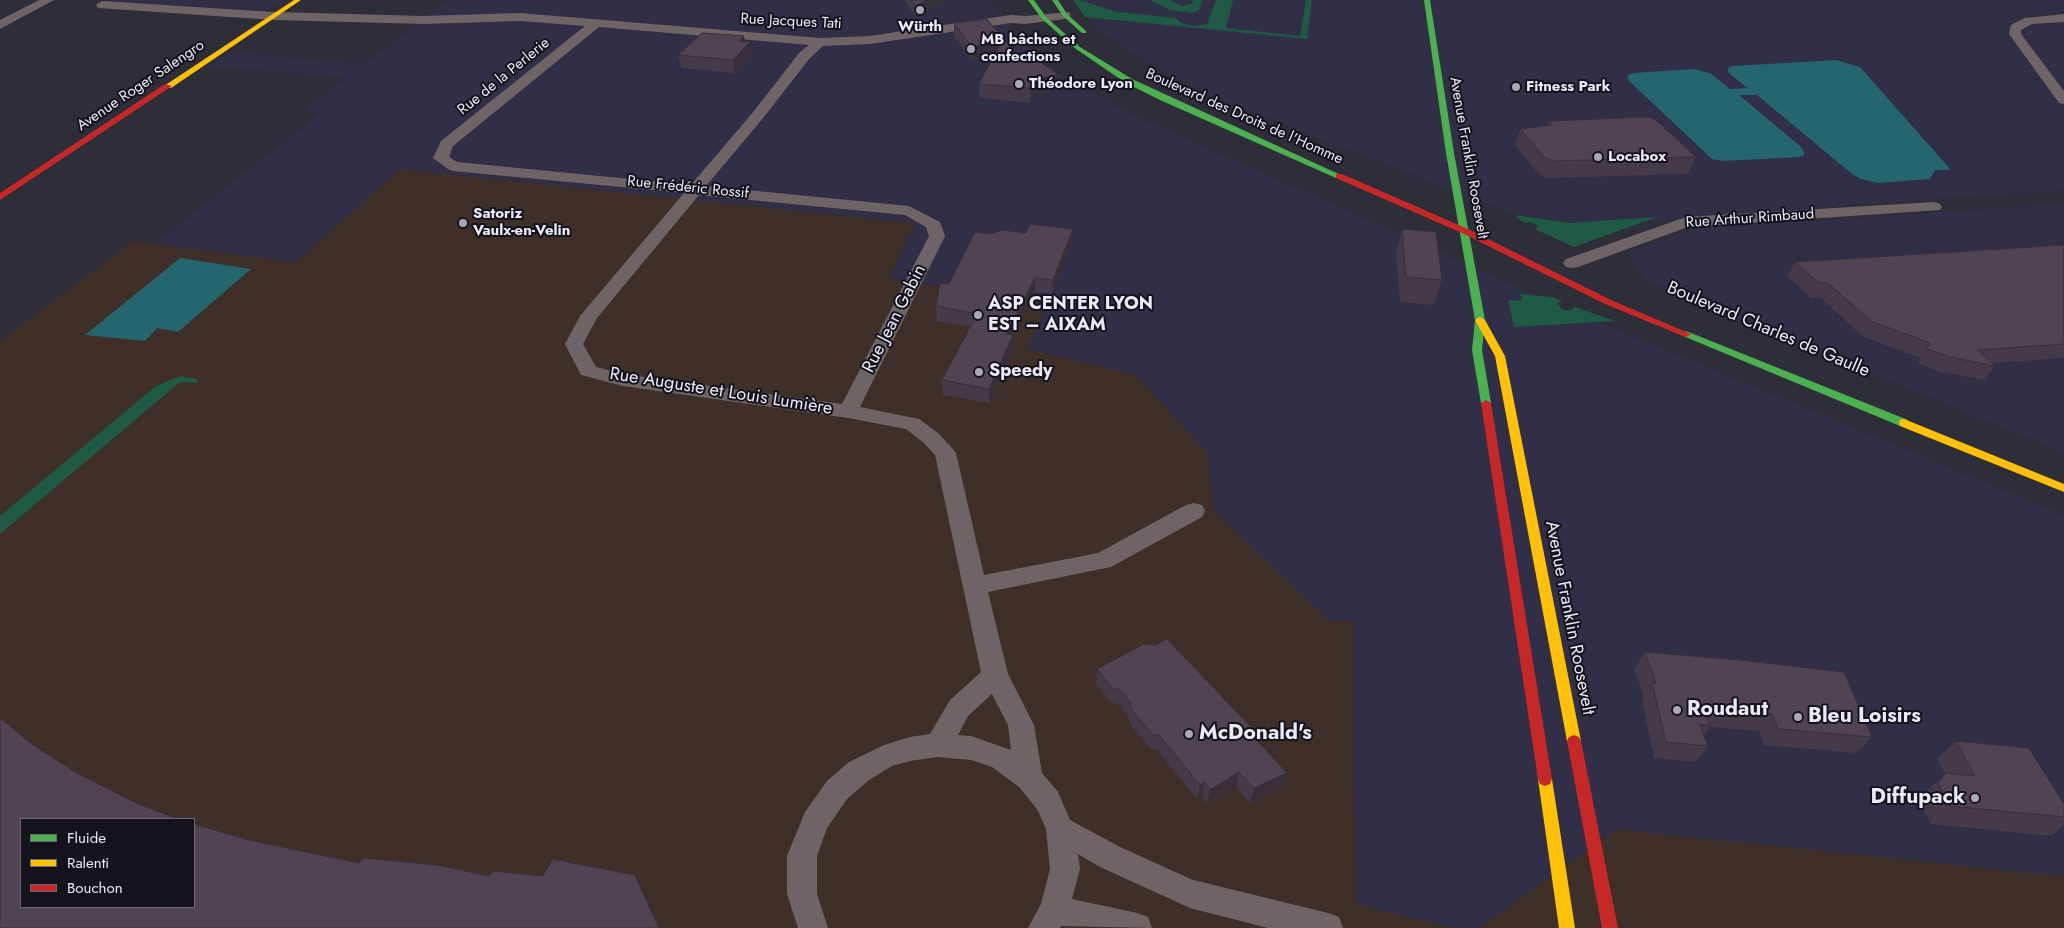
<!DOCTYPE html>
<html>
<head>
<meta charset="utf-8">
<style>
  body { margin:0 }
  #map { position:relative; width:2064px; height:928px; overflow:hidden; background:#2e2e39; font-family:Jost,sans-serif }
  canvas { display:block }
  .legend { position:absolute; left:20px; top:818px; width:175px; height:90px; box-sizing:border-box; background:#14131c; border:1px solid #6a6974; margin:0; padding:6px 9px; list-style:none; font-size:15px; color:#eae9f7 }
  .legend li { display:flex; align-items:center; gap:10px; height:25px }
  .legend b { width:25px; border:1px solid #6a6974 }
</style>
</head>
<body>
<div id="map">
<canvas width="2064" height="928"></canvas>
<ul class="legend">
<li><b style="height:6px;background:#4caf50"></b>Fluide</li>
<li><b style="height:6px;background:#ffc107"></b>Ralenti</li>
<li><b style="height:6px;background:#c62828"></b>Bouchon</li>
</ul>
</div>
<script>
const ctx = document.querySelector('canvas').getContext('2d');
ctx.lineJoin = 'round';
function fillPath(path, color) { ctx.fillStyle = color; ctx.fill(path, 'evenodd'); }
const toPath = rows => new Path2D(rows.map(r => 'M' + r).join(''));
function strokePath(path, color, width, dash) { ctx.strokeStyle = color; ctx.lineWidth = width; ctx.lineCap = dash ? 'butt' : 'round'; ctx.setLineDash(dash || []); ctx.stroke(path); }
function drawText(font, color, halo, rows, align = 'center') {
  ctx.font = font + ' Jost,sans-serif'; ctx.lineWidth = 4; ctx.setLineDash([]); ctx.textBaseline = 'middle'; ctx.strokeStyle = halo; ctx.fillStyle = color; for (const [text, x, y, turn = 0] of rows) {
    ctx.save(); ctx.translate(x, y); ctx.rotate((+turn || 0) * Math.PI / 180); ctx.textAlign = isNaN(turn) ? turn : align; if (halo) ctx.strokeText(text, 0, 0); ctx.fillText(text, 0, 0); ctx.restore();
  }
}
const commercial = toPath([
  [399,169,916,223,889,278,1047,305,1028,349,1135,374,1208,453,1214,510,1356,621,1356,904,1454,928,0,928,0,341,133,241,296,262],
  [21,819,194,819,194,907,21,907],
  [1617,829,2064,876,2064,928,1478,928]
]);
const built = toPath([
  [108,0,284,0,268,10,105,2],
  [449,0,991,0,1009,31,1059,73,1131,114,1579,314,2064,515,2064,876,1617,829,1478,928,1454,928,1356,904,1355,621,1328,620,1214,510,1208,453,1135,374,1027,349,1047,305,889,278,916,223,399,169,296,262,154,244,321,113,304,110,346,77,208,67,230,52,364,64],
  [1073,0,2064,0,2064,13,1992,18,2064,19,2064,190,1863,204,1594,226,1510,213,1212,96,1151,65,1119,44,1096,28],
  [2064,204,2064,453,1645,280,1627,252,1697,228]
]);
const green = toPath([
  [1073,0,1079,0,1117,12,1176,18,1181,23,1193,26,1207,24,1216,0,1233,0,1226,28,1300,36,1306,0,1312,0,1307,39,1085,17],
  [1150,0,1170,0,1182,6,1194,3,1190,0,1202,0,1199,10,1192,13,1170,10],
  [1515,215,1570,223,1657,217,1574,247,1535,229,1538,227,1537,225,1529,222,1524,223],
  [1518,294,1553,297,1562,301,1557,303,1562,310,1570,311,1575,307,1615,321,1514,327,1508,300,1521,301,1522,297],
  [180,376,198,379,197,383,180,382,0,534,0,516,156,386]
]);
const water = toPath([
  [1836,60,1860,67,1951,170,1935,170,1930,179,1878,183,1861,179,1852,174,1757,95,1739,95,1800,146,1804,152,1804,155,1799,157,1723,161,1712,159,1628,80,1628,75,1634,73,1693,69,1710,73,1730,89,1747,88,1728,72,1728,68,1732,66],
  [180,258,251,269,178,332,157,328,145,341,85,335]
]);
const street = toPath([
  [39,0,54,0,0,29,0,20,39,0],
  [102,1,274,12,424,16,520,13,820,38,870,36,1011,15,1025,16,1069,12,1071,15,1065,19,1025,24,1011,23,870,44,823,46,809,59,764,117,706,186,909,206,940,222,945,236,860,407,919,419,938,433,952,448,956,453,984,575,1098,553,1186,505,1194,503,1202,505,1205,511,1202,517,1111,567,988,592,1008,674,1034,725,1042,773,1058,792,1070,820,1120,847,1193,880,1328,913,1339,917,1343,928,1268,928,1190,908,1100,867,1078,854,1080,869,1072,899,1137,913,1148,917,1152,928,1061,926,1060,928,1028,928,1041,904,1050,869,1046,829,1037,809,1019,787,992,767,971,760,938,757,910,761,892,766,869,780,847,799,827,828,817,856,817,894,828,928,798,928,787,894,787,856,805,812,827,781,849,762,884,745,910,737,930,734,950,700,981,672,935,455,924,443,906,429,848,418,623,386,581,375,565,344,580,316,684,193,453,171,448,169,433,158,441,141,585,26,520,21,424,24,274,20,98,8,96,5,102,1],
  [599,27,809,45,799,53,754,111,691,185,457,162,449,157,453,146,599,27],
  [699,195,905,215,926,227,929,236,842,404,623,374,596,367,583,344,597,318,699,195],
  [992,694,1008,725,1011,750,971,736,958,735,968,716,992,694],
  [2064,14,2064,22,2032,24,2021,30,2021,34,2064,91,2064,104,2059,103,2009,34,2011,25,2025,18,2064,14],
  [1934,202,1940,204,1942,207,1940,210,1688,227,1578,267,1572,268,1566,267,1563,263,1566,259,1686,217,1934,202]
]);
const fast = toPath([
  [1028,0,1034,0,1046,17,1080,47,1132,79,1343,176,1336,178,1160,100,1126,83,1076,49,1042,19,1028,0],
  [1052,0,1058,0,1067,14,1086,31,1086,33,1082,33,1063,16,1052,0],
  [1424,0,1430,0,1454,153,1485,320,1482,350,1491,403,1486,406,1481,403,1472,350,1475,320,1446,153,1424,0],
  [1686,331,1908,420,1909,423,1908,426,1900,426,1683,336,1681,334,1683,332,1686,331]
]);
const slow = toPath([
  [294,0,301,0,171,88,164,86,294,0],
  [1480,317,1485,320,1505,356,1581,741,1579,745,1574,747,1569,745,1567,741,1495,356,1475,320,1480,317],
  [1904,419,2064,484,2064,492,1900,426,1899,423,1900,420,1904,419],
  [1545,772,1550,774,1552,779,1575,928,1559,928,1538,779,1540,774,1545,772]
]);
const jam = toPath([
  [165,84,172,86,0,200,0,193,165,84],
  [1336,174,1342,174,1468,229,1611,300,1691,334,1686,337,1683,336,1605,304,1462,233,1336,178,1336,174],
  [1486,400,1491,403,1552,779,1550,784,1545,786,1540,784,1538,779,1481,403,1486,400],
  [1574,735,1579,737,1581,741,1618,928,1602,928,1567,741,1569,737,1574,735]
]);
const wall = toPath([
  [905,0,949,0,916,18],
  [954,23,1023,62,1058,88,1033,95,1030,103,980,98,979,84,993,58,973,61,954,37],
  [745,42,752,54,735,73,681,68,678,55],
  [1549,121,1696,157,1688,174,1547,178,1539,175,1515,145,1520,129,1547,125],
  [1073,229,1072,242,1053,294,1035,292,1013,335,1014,349,989,403,943,395,942,380,970,327,937,321,936,306,949,284,990,234,1026,233],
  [1402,229,1442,280,1434,305,1400,302,1396,253],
  [2064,245,2064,358,1993,363,1995,366,1985,380,1940,372,1917,363,1920,358,1862,336,1820,297,1811,298,1787,276,1795,262],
  [1645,652,1872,737,1857,753,1764,745,1759,731,1710,727,1704,735,1708,746,1696,762,1654,758,1642,700,1644,697,1634,669],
  [1097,669,1254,730,1253,736,1283,787,1250,803,1236,787,1207,804,1202,796,1197,799,1157,750,1151,749,1129,723,1129,718,1118,704,1112,703,1096,684],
  [1956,741,2064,804,2064,825,2051,836,1931,824,1919,801,1927,791,1945,774,1937,759]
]);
const shadedWall = toPath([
  [927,0,949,0,916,18,915,6],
  [744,36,746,47,750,42,752,54,735,73,733,60,739,41],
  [1001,43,1001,57,973,61,972,47],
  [1058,74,1058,88,1033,95,1030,103,1030,88,1033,81],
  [1073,229,1072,242,1053,294,1053,280],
  [1035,278,1035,292,1006,348,1006,334],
  [1013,335,1014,349,989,403,989,389],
  [1239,772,1236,787,1207,804,1210,790],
  [1287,773,1283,787,1250,803,1254,788],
  [1205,782,1202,796,1197,799,1200,785],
  [635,875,642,888,660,928,659,928]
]);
const building = toPath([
  [911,0,927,0,915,6,911,0],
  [987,19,1023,62,1035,59,1058,74,1033,81,1030,88,979,84,1001,43,972,47,954,23,987,19],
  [702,33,744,36,739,41,750,42,733,60,678,55,702,33],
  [1648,117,1656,120,1696,157,1553,161,1545,158,1520,129,1552,125,1549,121,1648,117],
  [1030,224,1073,229,1053,280,1035,278,1006,334,1013,335,989,389,942,380,977,314,936,306,940,283,949,284,975,232,990,234,1002,230,1026,233,1030,224],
  [1402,229,1436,232,1442,280,1406,277,1402,229],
  [2064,245,2064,344,1978,350,1995,366,1950,357,1927,349,1930,343,1871,321,1828,283,1819,283,1795,262,2064,245],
  [1167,639,1254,730,1250,733,1287,773,1254,788,1239,772,1210,790,1205,782,1200,785,1159,735,1153,735,1131,709,1131,703,1119,689,1113,689,1097,669,1144,644,1155,645,1167,639],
  [1645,652,1740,660,1844,672,1872,737,1778,729,1772,714,1703,708,1710,726,1700,724,1708,746,1666,742,1652,683,1656,683,1645,652],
  [0,718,32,744,75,772,136,803,178,819,21,819,21,907,194,907,194,824,249,840,359,863,363,858,437,865,489,876,493,871,543,876,552,859,635,875,659,928,0,928,0,718],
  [1956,741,2029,748,2064,804,2064,817,1950,806,1938,783,1946,773,1975,776,1956,741]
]);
const markers = [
  [920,10,5,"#a8a8b4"],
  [971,49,5,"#a8a8b4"],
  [1019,84,5,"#a8a8b4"],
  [1516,87,5,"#a8a8b4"],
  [1598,157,5,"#a8a8b4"],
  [463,223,5,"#a8a8b4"],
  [978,315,5,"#a8a8b4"],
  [979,372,5,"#a8a8b4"],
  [1677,710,5,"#a8a8b4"],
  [1798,717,5,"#a8a8b4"],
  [1189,734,5,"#a8a8b4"],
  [1975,798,5,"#a8a8b4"]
];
const farStreetnames = [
  ["Rue Jacques Tati",791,22,3],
  ["Rue de la Perlerie",504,77,-39],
  ["Avenue Roger Salengro",141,86,-34],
  ["Boulevard des Droits de l'Homme",1244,117,24],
  ["Avenue Franklin Roosevelt",1468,158,80],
  ["Rue Frédéric Rossif",688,188,6],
  ["Rue Arthur Rimbaud",1750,219,-4]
];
const farPoinames = [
  ["Würth",920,27,"center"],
  ["MB bâches et",981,40],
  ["confections",981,57],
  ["Théodore Lyon",1029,84],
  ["Fitness Park",1526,87],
  ["Locabox",1608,157],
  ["Satoriz",473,214],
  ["Vaulx-en-Velin",473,231]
];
const poiNames = [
  ["ASP CENTER LYON",988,305],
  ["EST – AIXAM",988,326],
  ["Speedy",989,372]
];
const streetNames = [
  ["Rue Jean Gabin",895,319,-63],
  ["Boulevard Charles de Gaulle",1768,330,23],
  ["Rue Auguste et Louis Lumière",721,392,9],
  ["Avenue Franklin Roosevelt",1569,618,79]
];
const nearPoinames = [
  ["Roudaut",1687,710],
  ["Bleu Loisirs",1808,717],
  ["McDonald's",1199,734],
  ["Diffupack",1965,798,"right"]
];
fillPath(commercial, '#3e2f29');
fillPath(built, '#312e47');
fillPath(green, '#1f5a44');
fillPath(water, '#25656e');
fillPath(street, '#6e6466');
fillPath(fast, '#4caf50');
fillPath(slow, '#ffc107');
fillPath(jam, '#c62828');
fillPath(wall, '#453a47');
fillPath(shadedWall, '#382f39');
fillPath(building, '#504352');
strokePath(building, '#382f39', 1);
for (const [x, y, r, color] of markers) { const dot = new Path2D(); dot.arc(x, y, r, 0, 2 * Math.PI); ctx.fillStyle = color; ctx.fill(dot); strokePath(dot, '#14131c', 2); }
drawText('15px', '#eae9f7', '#14131c', farStreetnames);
drawText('bold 15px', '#eae9f7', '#14131c', farPoinames, 'left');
drawText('bold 18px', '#eae9f7', '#14131c', poiNames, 'left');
drawText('18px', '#eae9f7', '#14131c', streetNames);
drawText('bold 21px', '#eae9f7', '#14131c', nearPoinames, 'left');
</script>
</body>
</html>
